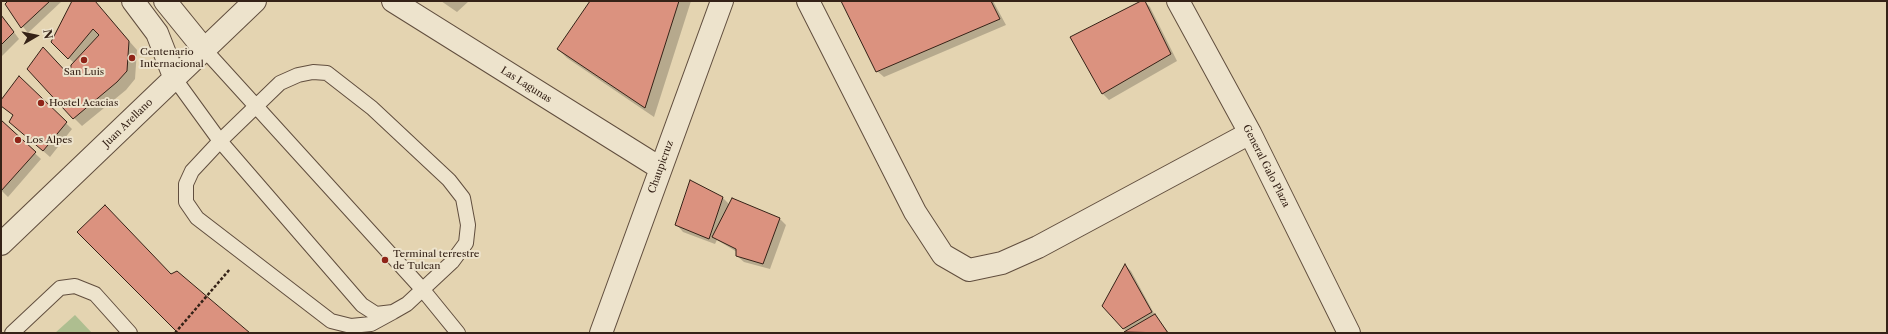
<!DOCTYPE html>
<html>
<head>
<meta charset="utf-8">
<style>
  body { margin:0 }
  #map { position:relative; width:1888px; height:334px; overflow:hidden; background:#e4d4b1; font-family:"Libre Caslon Text",serif }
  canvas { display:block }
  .frame { position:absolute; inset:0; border:2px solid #352217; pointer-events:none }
  .north { position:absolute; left:16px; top:16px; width:40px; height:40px; -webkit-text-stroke:3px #ede3cc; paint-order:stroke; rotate:81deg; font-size:11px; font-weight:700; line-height:16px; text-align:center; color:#352217 }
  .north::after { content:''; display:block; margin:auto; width:14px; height:18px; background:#352217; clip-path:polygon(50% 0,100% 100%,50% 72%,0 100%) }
</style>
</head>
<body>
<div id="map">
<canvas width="1888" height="334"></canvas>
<div class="frame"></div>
<div class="north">N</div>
</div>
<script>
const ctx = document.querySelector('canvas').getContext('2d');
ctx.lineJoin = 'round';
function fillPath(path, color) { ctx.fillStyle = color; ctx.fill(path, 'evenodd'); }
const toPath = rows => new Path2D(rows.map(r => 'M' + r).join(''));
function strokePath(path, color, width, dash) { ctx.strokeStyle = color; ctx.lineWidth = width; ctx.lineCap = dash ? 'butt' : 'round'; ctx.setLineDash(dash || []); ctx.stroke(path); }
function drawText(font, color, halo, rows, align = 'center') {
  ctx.font = font + ' "Libre Caslon Text",serif'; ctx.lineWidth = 4; ctx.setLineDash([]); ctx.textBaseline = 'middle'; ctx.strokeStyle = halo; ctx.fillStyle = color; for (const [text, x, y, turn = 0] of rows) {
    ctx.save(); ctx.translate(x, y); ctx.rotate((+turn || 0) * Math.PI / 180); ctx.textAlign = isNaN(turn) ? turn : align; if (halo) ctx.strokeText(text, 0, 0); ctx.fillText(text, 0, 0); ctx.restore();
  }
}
const green = toPath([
  [75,315,92,333,55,333]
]);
const shadow = toPath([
  [9,1,62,1,28,33,6,5],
  [73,1,94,1,137,50,135,79,126,90,82,126,74,118,70,78,74,63,52,42],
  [441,1,469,1,457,12],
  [591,1,691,1,654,117,567,58,558,49],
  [842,1,993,1,1006,25,884,77,877,71],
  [1144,1,1150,7,1177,61,1109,100,1103,94,1071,38],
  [1,14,19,39,1,57],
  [19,77,72,129,50,157,17,128,14,116,1,106,1,102],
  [1,121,41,159,8,197,1,190],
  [690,182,723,198,730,205,780,219,786,225,770,269,744,262,737,256,737,252,717,240,715,244,683,232,677,225],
  [1125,265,1131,271,1156,317,1169,333,1126,333,1127,332,1123,328]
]);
const building = toPath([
  [8,1,50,1,21,28,5,4,8,1],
  [72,1,95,1,129,41,127,71,117,82,73,119,27,69,43,47,70,76,71,65,99,35,93,29,68,59,51,42,72,1],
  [590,1,679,1,645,108,557,49,590,1],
  [841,1,991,1,1000,19,876,72,841,1],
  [1141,1,1145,1,1171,54,1102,94,1070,37,1141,1],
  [1,15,14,32,1,45,1,15],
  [19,76,67,122,43,151,9,122,13,115,1,106,1,100,19,76],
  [1,120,36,152,1,191,1,120],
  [690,180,723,197,709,239,675,225,690,180],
  [732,198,780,218,763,264,736,256,736,249,712,237,732,198],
  [105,205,171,274,177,271,250,333,178,333,77,232,105,205],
  [1125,264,1152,312,1123,329,1102,306,1125,264],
  [1155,314,1168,333,1124,332,1155,314]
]);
const path = toPath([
  [175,333,230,269]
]);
const service = toPath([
  [204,49,423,290,458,333],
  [175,79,220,141,362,305,376,314,393,312,407,304,452,262,466,243,468,225,463,198,449,180,372,108,327,73,313,72,298,75,280,83,220,141,192,171,186,184,186,202,197,218,331,321,351,326,371,324,393,312],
  [12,333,60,288,75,286,95,294,130,333]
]);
const minor = toPath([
  [133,1,157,33,175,79],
  [165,1,204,49],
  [393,1,660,168],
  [808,1,915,212,943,255,969,270,1002,263,1038,247,1250,133],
  [1178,1,1250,133,1349,333],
  [1,244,255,1],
  [601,333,722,1]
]);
const markers = [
  [132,58,4,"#8f2418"],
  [84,60,4,"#8f2418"],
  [41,103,4,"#8f2418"],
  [18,140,4,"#8f2418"],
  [385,260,4,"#8f2418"]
];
const poiNames = [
  ["Centenario",140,52],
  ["Internacional",140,64],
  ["San Luis",84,72,"center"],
  ["Hostel Acacias",49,103],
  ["Los Alpes",26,140],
  ["Terminal terrestre",393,254],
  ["de Tulcan",393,266]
];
const streetNames = [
  ["Las Lagunas",526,85,32],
  ["Juan Arellano",128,123,-44],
  ["General Galo Plaza",1266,166,63],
  ["Chaupicruz",661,167,-70]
];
fillPath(green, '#aebe90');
fillPath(shadow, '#0003');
fillPath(building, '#db927f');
strokePath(building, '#352217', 1);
strokePath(service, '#614e3e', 16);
strokePath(minor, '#614e3e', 24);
strokePath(path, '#352217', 2.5, [3, 2]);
strokePath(service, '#ede3cc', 14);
strokePath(minor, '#ede3cc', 22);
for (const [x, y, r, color] of markers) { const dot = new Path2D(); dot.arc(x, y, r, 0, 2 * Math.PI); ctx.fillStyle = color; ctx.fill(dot); strokePath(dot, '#ede3cc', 1.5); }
drawText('10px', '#352217', '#ede3cc', poiNames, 'left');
drawText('10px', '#352217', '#ede3cc', streetNames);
</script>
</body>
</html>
